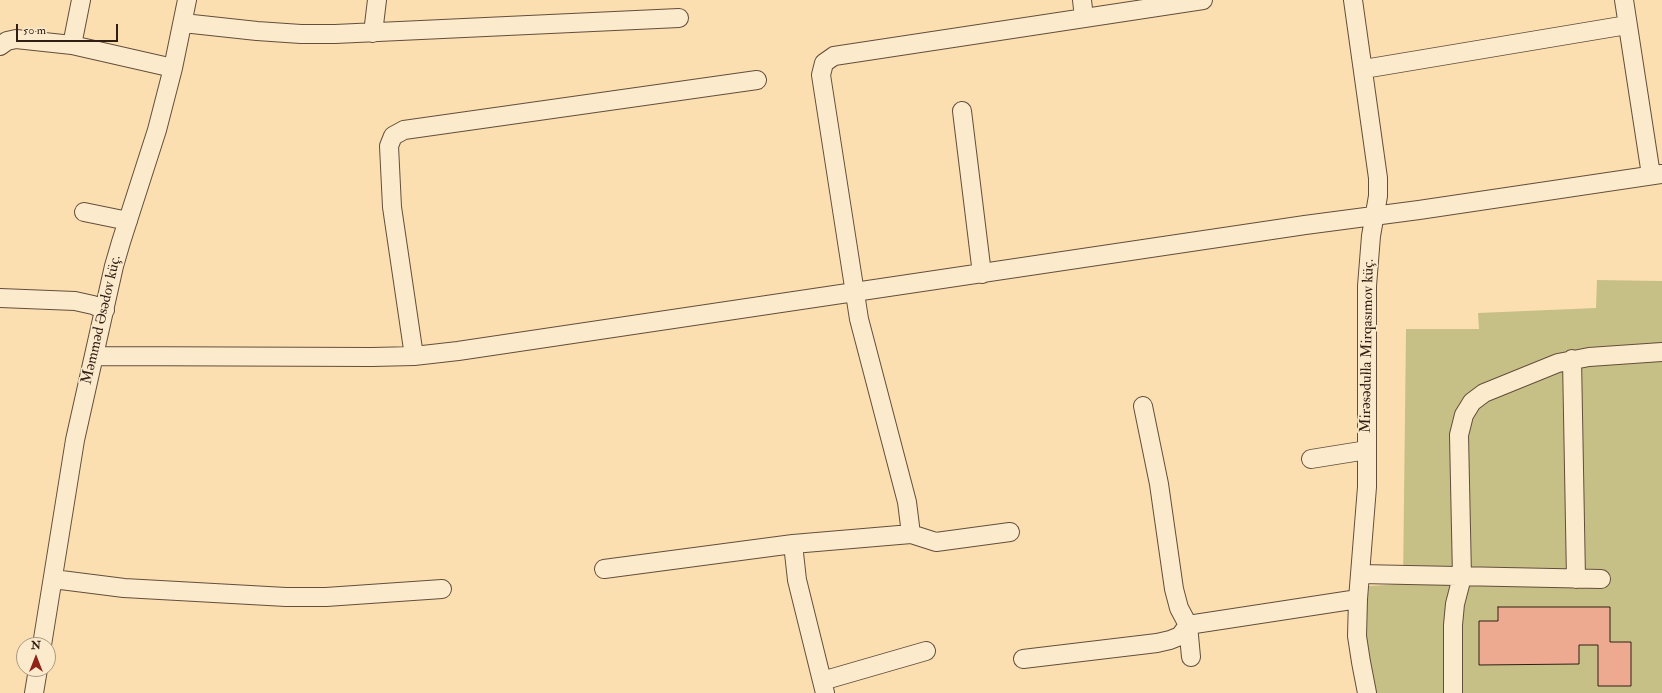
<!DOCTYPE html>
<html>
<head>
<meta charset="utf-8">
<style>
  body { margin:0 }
  #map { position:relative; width:1662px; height:693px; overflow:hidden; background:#fbdfb0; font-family:"IM FELL Double Pica",serif }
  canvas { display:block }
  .north { position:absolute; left:16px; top:637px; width:40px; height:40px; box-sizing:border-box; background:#fceacc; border:1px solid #aa9883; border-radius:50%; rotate:0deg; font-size:11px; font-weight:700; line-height:16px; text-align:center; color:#301e15 }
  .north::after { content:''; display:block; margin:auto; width:14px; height:18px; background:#8f2418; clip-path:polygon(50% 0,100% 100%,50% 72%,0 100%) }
  .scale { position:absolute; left:16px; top:24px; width:102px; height:18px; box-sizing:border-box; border:2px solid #301e15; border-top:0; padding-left:5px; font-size:12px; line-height:14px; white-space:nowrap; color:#301e15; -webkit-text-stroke:3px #fceacc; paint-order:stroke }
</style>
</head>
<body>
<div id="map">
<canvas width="1662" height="693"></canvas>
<div class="north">N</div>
<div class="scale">50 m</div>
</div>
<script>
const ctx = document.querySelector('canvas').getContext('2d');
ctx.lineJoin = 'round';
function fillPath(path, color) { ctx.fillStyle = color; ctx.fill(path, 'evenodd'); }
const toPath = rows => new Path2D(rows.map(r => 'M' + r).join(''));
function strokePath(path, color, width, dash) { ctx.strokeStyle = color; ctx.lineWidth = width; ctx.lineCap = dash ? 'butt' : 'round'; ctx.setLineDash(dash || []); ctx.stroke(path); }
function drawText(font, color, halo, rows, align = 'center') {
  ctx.font = font + ' "IM FELL Double Pica",serif'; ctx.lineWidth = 3.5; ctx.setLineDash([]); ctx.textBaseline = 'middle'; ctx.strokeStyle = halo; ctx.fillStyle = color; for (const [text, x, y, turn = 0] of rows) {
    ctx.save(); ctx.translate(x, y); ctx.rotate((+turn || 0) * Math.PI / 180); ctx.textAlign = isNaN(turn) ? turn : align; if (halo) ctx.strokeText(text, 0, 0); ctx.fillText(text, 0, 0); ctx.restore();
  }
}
const green = toPath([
  [1597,280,1662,281,1662,693,1373,693,1363,638,1369,586,1403,584,1406,329,1479,329,1478,313,1596,308]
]);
const building = toPath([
  [1498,607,1610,607,1610,642,1631,642,1631,686,1598,686,1598,645,1579,645,1579,664,1479,665,1479,621,1498,621,1498,607]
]);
const minor = toPath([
  [1082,0,1084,18],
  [1353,0,1378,178,1378,196,1371,236,1367,286,1367,487,1358,599,1357,636,1361,662,1367,693],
  [1624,0,1651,175],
  [183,23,257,31,301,34,335,34,679,18],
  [373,33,377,0],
  [72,45,81,0],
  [0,46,7,41,16,39,72,45,173,68],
  [1364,69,1627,25],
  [962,111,982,274],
  [84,212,128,221],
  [0,298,75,301,93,305,105,310],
  [94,356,372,357,414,356,458,351,1305,225,1419,210,1662,174],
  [414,356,392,207,389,146,393,136,404,130,757,80],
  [1572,359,1576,579],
  [1143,406,1159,484,1174,589,1179,608,1188,625,1191,657],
  [1311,459,1367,450],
  [911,534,907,502,859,319,821,75,824,63,834,56,1203,0],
  [793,544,797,580,825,693],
  [604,569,793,544,911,534,936,542,1010,532],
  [1360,574,1601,579],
  [53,579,124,588,286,597,326,597,442,589],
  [42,645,75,440,114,266,121,242,157,130,173,68,187,0],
  [1023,659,1157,643,1170,640,1180,636,1188,625,1358,599],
  [822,681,926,651],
  [34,693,38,669],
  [1453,693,1453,625,1455,604,1462,577,1459,435,1464,415,1472,402,1484,393,1558,363,1589,357,1662,352]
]);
const streetNames = [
  ["Məmməd Əsədov küç.",102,320,-77],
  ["Mirəsədulla Mirqasımov küç.",1368,346,-89]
];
fillPath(green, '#c6c086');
fillPath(building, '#edaa90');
strokePath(building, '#301e15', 1);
strokePath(minor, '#634e3c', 20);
strokePath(minor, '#fceacc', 18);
drawText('15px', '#301e15', '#fceacc', streetNames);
</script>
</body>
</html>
